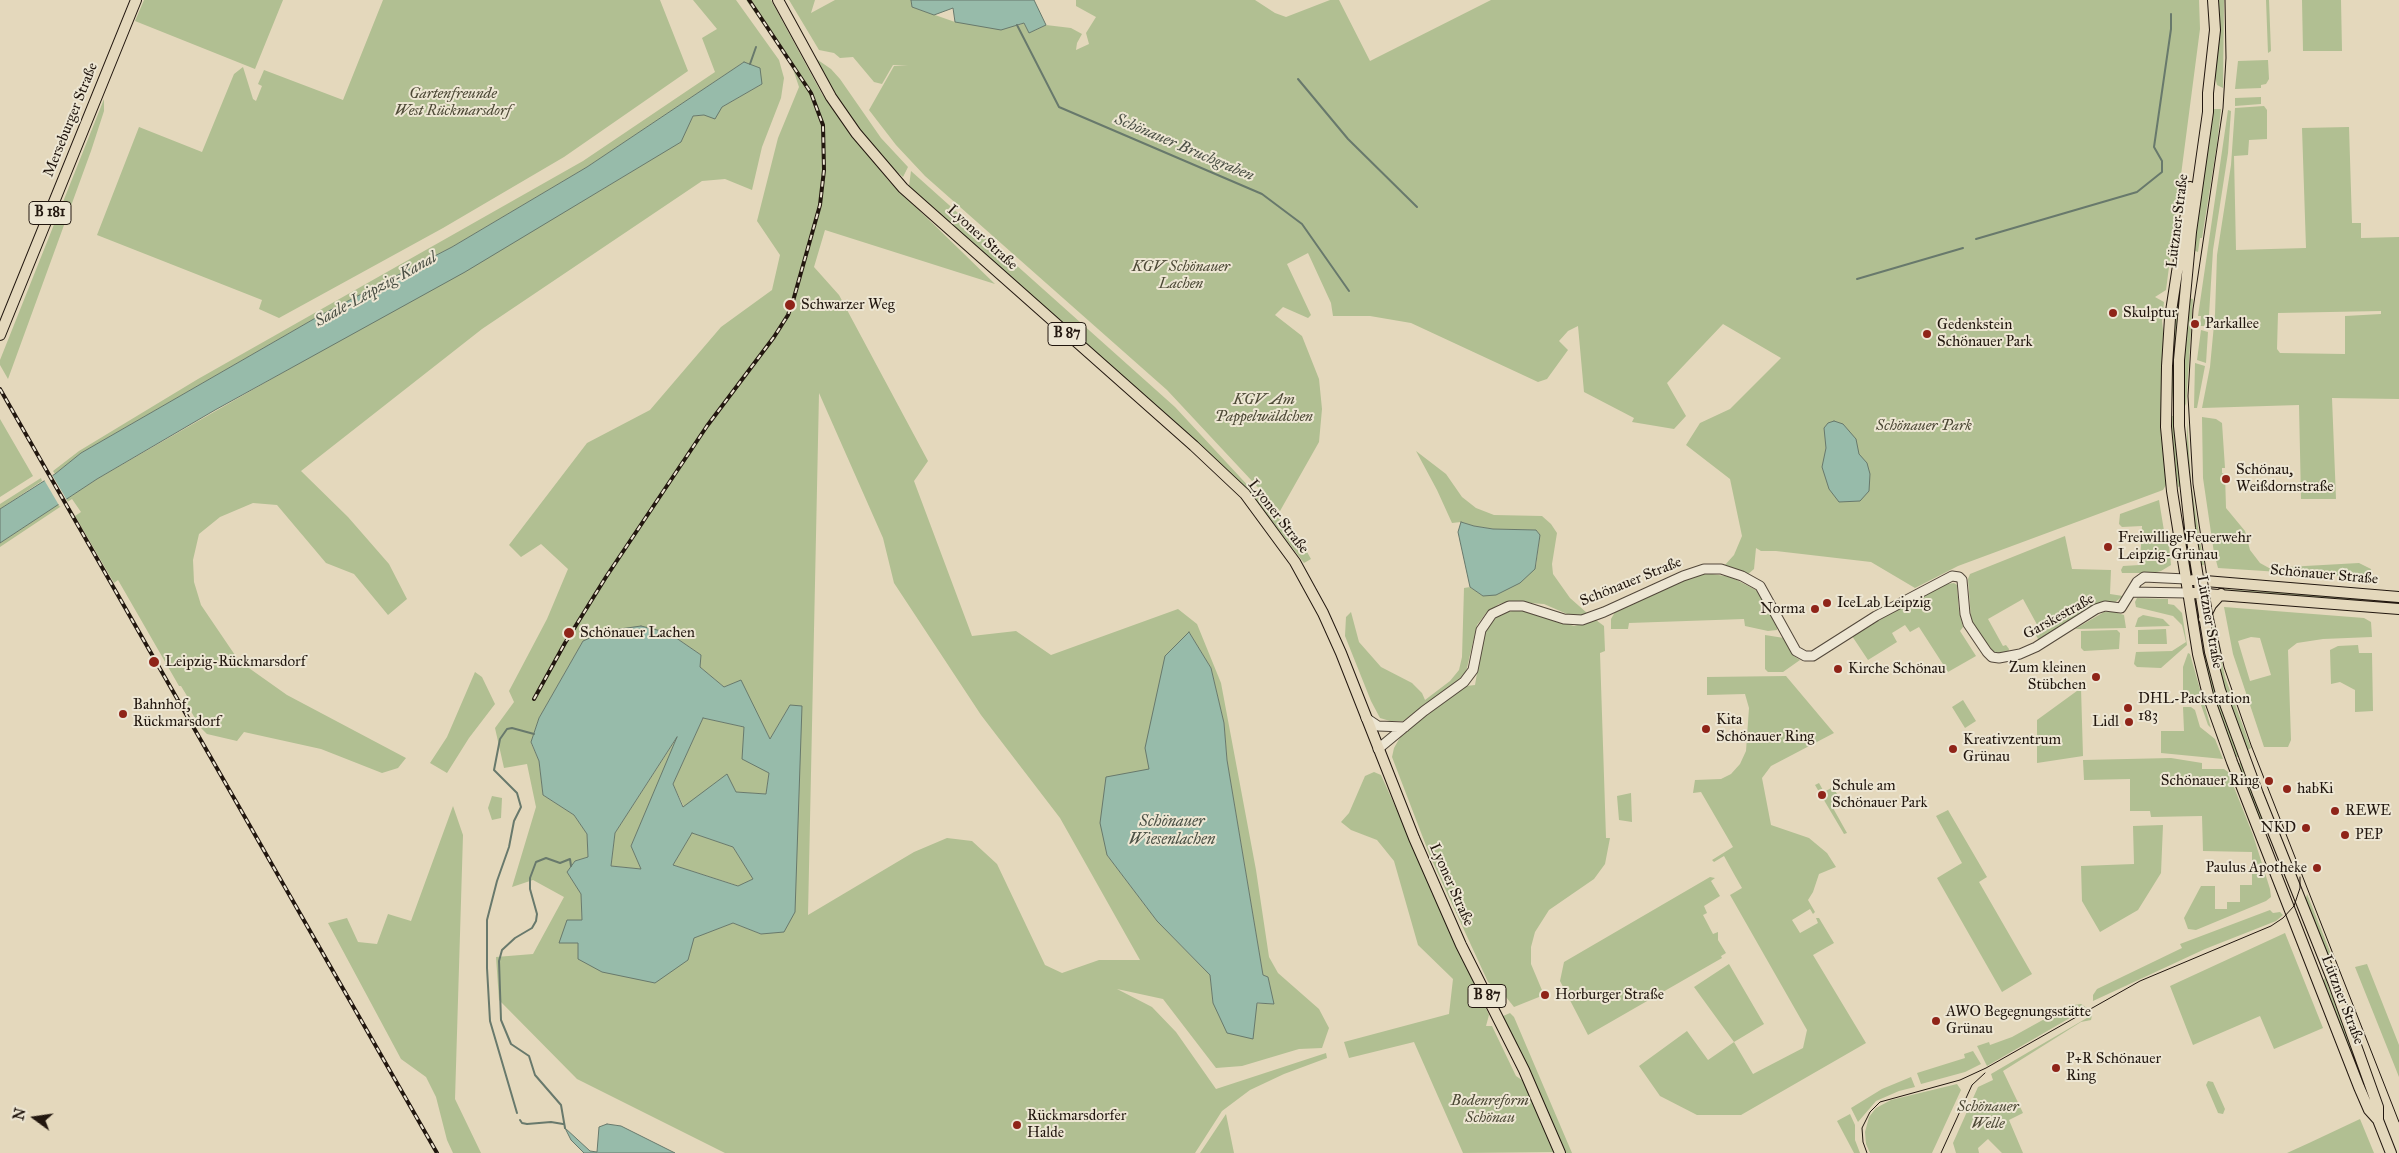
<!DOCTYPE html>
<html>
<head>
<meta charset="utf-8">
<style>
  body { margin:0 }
  #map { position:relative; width:2399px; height:1153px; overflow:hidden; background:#e4d8bc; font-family:"IM FELL Great Primer",serif }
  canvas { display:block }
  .north { position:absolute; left:10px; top:1093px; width:50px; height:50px; -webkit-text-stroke:4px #ede6d3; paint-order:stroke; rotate:284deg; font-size:14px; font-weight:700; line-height:20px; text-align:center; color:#22170f }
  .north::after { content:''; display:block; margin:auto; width:18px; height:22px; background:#22170f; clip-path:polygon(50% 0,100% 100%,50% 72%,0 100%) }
</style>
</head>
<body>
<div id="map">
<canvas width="2399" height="1153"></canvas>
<div class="north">N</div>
</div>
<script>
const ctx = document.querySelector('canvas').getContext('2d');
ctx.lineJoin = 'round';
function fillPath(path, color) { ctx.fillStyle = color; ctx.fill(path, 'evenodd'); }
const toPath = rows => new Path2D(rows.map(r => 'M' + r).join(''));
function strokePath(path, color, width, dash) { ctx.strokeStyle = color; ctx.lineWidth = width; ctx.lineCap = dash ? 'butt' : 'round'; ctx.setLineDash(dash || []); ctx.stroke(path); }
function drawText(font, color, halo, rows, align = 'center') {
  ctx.font = font + ' "IM FELL Great Primer",serif'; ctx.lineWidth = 4; ctx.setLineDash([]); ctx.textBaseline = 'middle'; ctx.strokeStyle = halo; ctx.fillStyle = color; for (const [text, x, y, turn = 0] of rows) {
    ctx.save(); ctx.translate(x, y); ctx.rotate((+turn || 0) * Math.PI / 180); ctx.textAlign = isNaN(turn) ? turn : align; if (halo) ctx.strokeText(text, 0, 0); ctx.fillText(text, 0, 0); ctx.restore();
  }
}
const green = toPath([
  [144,0,283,0,255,69,135,21],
  [383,0,660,0,688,71,564,157,443,228,279,318,259,309,262,300,97,235,139,127,202,152,234,74,243,67,253,99,256,101,262,86,258,84,264,70,343,100],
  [693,0,736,0,779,60,784,78,781,98,762,147,752,190,725,179,702,181,482,329,301,471,348,517,389,564,407,599,388,615,354,574,326,563,277,505,253,503,220,517,199,534,193,560,194,582,201,605,239,661,287,695,406,758,398,768,382,773,321,749,244,732,237,741,207,734,200,727,184,699,187,696,181,686,179,686,118,580,114,583,75,516,81,512,72,499,0,547,0,543,97,479,603,189,680,142,693,116,704,115,722,107,762,84,744,62,587,167,452,247,319,316,81,453,55,474,53,471,79,451,198,379,583,161,715,72,702,38,717,29],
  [746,0,771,0,822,94,888,180,995,284,825,230,814,267,839,295,928,461,914,481,972,636,1016,631,1051,655,1178,609,1197,624,1221,683,1256,870,1269,957,1278,973,1319,1009,1329,1028,1322,1048,1299,1049,1242,1066,1216,1068,1163,999,1117,989,1152,1007,1176,1032,1216,1089,1326,1053,1327,1058,1284,1074,1250,1090,1222,1111,1195,1153,725,1153,577,1079,499,1000,496,957,533,954,564,897,533,880,512,887,536,807,527,764,504,768,495,728,514,702,509,691,547,619,568,569,541,544,521,557,509,545,587,443,650,410,721,327,772,290,780,255,757,221,778,138,799,87,792,66],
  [819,393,883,538,894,583,981,715,1060,818,1140,960,1099,960,1062,973,1045,965,997,864,972,841,947,838,914,852,808,915],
  [1189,632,1211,668,1224,723,1227,760,1263,975,1268,977,1273,1004,1213,1003,1210,975,1157,921,1107,855,1106,778,1149,770],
  [669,633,701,655,700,667,724,687,741,681,770,739,790,705,761,934,733,923,693,938,688,960,578,943,560,943,582,921,581,894,567,872,575,861,588,857,587,834,574,815,543,795,539,761,531,743,539,718,583,641],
  [789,0,815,0,811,13,835,0,911,0,912,7,955,22,1017,26,1024,23,1029,33,1046,25,1071,28,1082,34,1077,43,1076,50,1089,44,1086,33,1096,17,1076,6,1076,0,1255,0,1275,13,1286,17,1330,0,1339,0,1370,61,1491,0,2199,0,2200,29,2166,290,2155,297,2164,302,2162,321,2164,339,2166,485,2163,490,1958,566,1915,588,1871,562,1776,551,1761,551,1756,548,1754,569,1747,575,1724,566,1734,555,1742,536,1730,479,1686,445,1700,423,1730,409,1781,358,1723,324,1667,383,1686,416,1674,429,1632,422,1634,418,1584,392,1578,326,1568,331,1559,341,1568,350,1547,379,1538,382,1411,323,1370,316,1333,316,1331,303,1308,253,1287,264,1311,315,1308,318,1283,307,1275,315,1302,336,1319,379,1322,409,1319,442,1280,511,1167,390,925,176,896,145,869,110,894,66,908,66,893,65,882,84,874,82,853,57,840,58,834,53,819,50],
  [2218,0,2224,0,2223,88,2217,85,2215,77,2220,34],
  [2266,0,2269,0,2271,51,2268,53],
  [2302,0,2341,0,2342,51,2303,51],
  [815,58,831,69,840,79,881,138,908,167,903,177,886,162,860,130,838,99],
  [2268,60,2269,79,2266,84,2261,85,2261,88,2235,89,2238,61],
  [2261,97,2261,104,2235,106,2235,98],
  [104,99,104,111,91,151,8,379,0,365,0,360],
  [2264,106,2267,110,2267,139,2249,140,2248,155,2234,156,2236,250,2306,248,2302,128,2349,127,2352,223,2361,223,2361,238,2399,237,2399,399,2332,398,2336,499,2301,499,2299,405,2202,408,2210,367,2215,314,2217,255,2231,165,2235,108],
  [2381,311,2381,314,2345,316,2345,354,2280,353,2277,349,2278,313],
  [2214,109,2221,109,2217,144,2202,238,2200,238,2198,252,2195,251,2196,235,2194,235,2211,111],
  [2228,110,2231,111,2228,153,2213,250,2209,315,2204,326,2200,326,2201,316,2198,316],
  [911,171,1175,407,1278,518,1294,529,1311,559,1304,563,1262,508,1225,470,909,186],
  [2176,297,2181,298,2175,404,2173,402,2170,370],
  [2188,298,2193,299,2186,406,2181,394],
  [2201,330,2208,332,2206,363,2197,360],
  [2195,363,2205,366,2197,408,2194,408],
  [2171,416,2174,416,2181,486,2178,487,2171,445],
  [2202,417,2216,419,2222,423,2225,468,2222,468,2222,473,2225,474,2226,508,2245,531,2250,550,2260,563,2269,568,2359,563,2371,569,2372,578,2218,568,2214,553,2203,478],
  [0,419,33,476,0,497],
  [2187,419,2191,483,2204,565,2199,565,2198,559,2187,458],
  [1416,451,1446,474,1462,497,1476,508,1494,515,1542,516,1551,524,1557,533,1552,564,1553,574,1570,598,1587,613,1580,616,1567,614,1544,604,1530,603,1514,601,1499,604,1486,613,1477,625,1466,672,1456,683,1403,721,1390,721,1380,718,1371,701,1345,636,1346,617,1351,612,1359,642,1381,667,1412,683,1422,693,1425,700,1450,681,1459,670,1462,657,1464,588,1470,587,1483,596,1536,565,1540,535,1536,530,1493,529,1474,526,1461,522,1452,523,1437,490],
  [41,478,42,481,0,509,0,504],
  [2159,500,2165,537,2169,545,2171,565,2161,571,2153,573,2122,573,2121,570,2123,566,2140,565,2142,526,2122,527,2119,524,2120,514],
  [2065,536,2072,569,2111,570,2110,594,2123,596,2114,603,2100,604,2039,641,2035,633,2040,630,2023,599,1988,619,2003,646,2006,645,2009,649,2008,654,1993,652,1985,646,1971,619,1968,579,1970,574],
  [1706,573,1731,577,1756,590,1764,599,1777,624,1777,630,1768,631,1745,626,1744,619,1629,623,1628,629,1611,629,1611,619,1615,612,1674,584],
  [1954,583,1957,585,1959,611,1963,627,1960,631,1976,656,1948,672,1919,627,1910,632,1905,625,1892,633,1897,642,1868,660,1852,636,1879,620,1946,584],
  [2222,589,2266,592,2286,591,2361,597,2361,603,2222,592],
  [2137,598,2168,599,2168,604,2174,605,2182,613,2187,645,2161,668,2137,667,2134,664,2136,652,2172,651,2186,642,2182,625,2173,616,2136,607,2135,602],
  [2224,607,2364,618,2371,622,2372,637,2323,639,2297,643,2288,650,2291,740,2288,747,2264,747,2233,654],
  [2251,637,2260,638,2271,675,2250,681,2238,641],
  [2196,608,2203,649,2240,756,2234,758,2213,700,2193,609],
  [1519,609,1574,626,1596,620,1604,626,1605,651,1600,653,1606,838,1610,838,1605,864,1594,879,1549,910,1535,932,1531,947,1531,964,1544,995,1514,1007,1506,997,1488,982,1430,856,1392,757,1394,748,1402,734,1466,686,1475,685,1484,633,1498,615],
  [2104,612,2114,612,2124,615,2126,628,2075,629],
  [2211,612,2225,677,2251,748,2245,752,2217,666],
  [2143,615,2163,619,2170,626,2135,627,2138,618],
  [2166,629,2167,644,2138,644,2138,630],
  [2117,630,2120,633,2119,649,2084,651,2081,648,2081,631],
  [1765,635,1784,638,1794,656,1800,660,1783,672,1768,672,1765,669],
  [2358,645,2359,653,2372,653,2373,711,2355,712,2355,690,2340,682,2331,684,2330,650,2338,646],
  [2188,653,2190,654,2211,728,2208,725,2201,705,2196,700,2186,697,2183,692,2183,667],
  [475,672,482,677,495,704,469,738,447,773,430,763,447,737],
  [1786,676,1834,733,1771,766,1762,778,1771,825,1809,838,1827,853,1836,867,1819,874,1813,892,1808,900,1815,912,1813,914,1810,909,1792,920,1800,933,1818,923,1816,918,1819,918,1834,943,1813,955,1866,1043,1741,1115,1697,1115,1660,1096,1639,1066,1687,1031,1708,1060,1734,1042,1694,987,1729,964,1764,1024,1734,1042,1753,1074,1803,1048,1807,1030,1730,895,1742,888,1734,874,1724,856,1714,862,1712,860,1733,847,1701,792,1693,793,1695,780,1721,779,1731,774,1740,764,1746,751,1749,708,1745,694,1707,695,1707,677],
  [2081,688,2083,756,2037,763,2037,720],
  [1963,700,1976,721,1965,728,1952,707],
  [2183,707,2191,707,2195,710,2200,727,2215,739,2223,759,2161,753,2161,731,2184,731],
  [703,718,744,727,769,773,766,794,736,792,726,775,684,807,673,784],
  [680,733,631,846,641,869,611,866,615,833],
  [2171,758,2202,763,2202,769,2224,769,2228,772,2253,835,2270,889,2271,897,2266,901,2196,930,2188,929,2184,918,2201,886,2215,886,2215,909,2227,909,2227,902,2240,902,2240,885,2252,885,2252,852,2203,851,2202,816,2151,817,2150,811,2130,811,2130,779,2084,780,2083,760],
  [2242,762,2267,825,2263,833,2237,764],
  [1374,772,1381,775,1489,1015,1486,1026,1492,1026,1516,1076,1525,1082,1555,1152,1463,1153,1414,1042,1349,1058,1344,1042,1449,1014,1453,979,1418,945,1394,861,1377,840,1351,830,1341,822,1349,813,1365,776],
  [1819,783,1824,792,1833,787,1842,803,1833,808,1847,833,1844,834,1815,785],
  [1631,793,1632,822,1619,820,1617,796],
  [492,796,502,798,501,818,492,820,488,808],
  [453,806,463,835,455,1099,481,1153,453,1153,447,1140,436,1097,426,1077,401,1059,328,923,347,918,358,942,377,944,388,914,411,921],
  [1948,810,1987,877,1979,882,2032,974,2002,992,1937,878,1962,863,1936,816],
  [2163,825,2161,873,2138,910,2100,932,2082,901,2081,866,2134,864,2133,826],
  [692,833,733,847,753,879,739,886,673,865],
  [1710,877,1715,878,1711,881,1720,896,1704,906,1707,913,1703,915,1713,934,1718,932,1718,940,1726,953,1721,956,1722,958,1588,1035,1560,981,1564,962],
  [2307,894,2333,959,2327,956,2305,902],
  [2270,910,2273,913,2280,912,2283,915,2276,921,2205,949,2093,1001,2093,995,2097,989,2182,948,2180,944],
  [2285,933,2323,1028,2274,1049,2260,1016,2193,1045,2170,986],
  [2367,964,2399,1045,2399,1077,2355,967],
  [2325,978,2361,1070,2359,1072,2357,1071,2323,981],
  [2081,1004,2087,1008,1987,1066,1977,1046,1989,1042,1990,1045,2012,1037,2068,1006],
  [1510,1013,1514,1017,1572,1153,1564,1153,1501,1017],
  [2092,1015,2091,1020,2081,1022,2003,1071,2023,1113,2009,1120,2023,1153,2002,1153,1988,1139,1978,1148,1979,1153,1956,1153,1953,1143,1978,1087,1993,1080,1991,1074],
  [1973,1051,1981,1064,1965,1072,1921,1084,1917,1073,1965,1058,1964,1054],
  [1911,1077,1915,1087,1899,1091,1876,1101,1858,1122,1851,1108,1882,1089],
  [2208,1081,2213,1082,2225,1109,2223,1114,2218,1113,2206,1085],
  [1957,1084,1961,1090,1932,1153,1870,1153,1866,1144,1865,1132,1869,1117,1876,1108,1891,1100],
  [1226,1114,1234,1153,1200,1153],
  [1850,1114,1855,1125,1855,1140,1860,1153,1854,1153,1837,1121],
  [2360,1119,2374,1153,2287,1153,2309,1143]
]);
const water = toPath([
  [911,0,1034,0,1046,25,1029,33,1024,23,1001,30,955,22,953,8,934,15,912,7,911,0],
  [744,62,760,68,762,84,722,107,715,119,704,115,693,116,681,142,465,272,215,410,97,479,0,543,0,509,55,474,81,453,319,316,452,247,587,167,744,62],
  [1834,421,1843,424,1856,439,1859,454,1867,463,1870,474,1869,491,1860,501,1839,502,1829,489,1822,467,1826,448,1824,428,1828,423,1834,421],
  [1461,522,1474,526,1493,529,1536,530,1540,535,1535,569,1520,583,1496,595,1483,596,1470,587,1458,532,1461,522],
  [641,626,669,633,701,655,700,667,724,687,741,680,770,739,790,705,802,706,795,912,784,932,761,934,733,923,694,938,688,960,655,983,602,972,578,959,578,943,559,943,567,920,582,920,581,894,567,872,575,861,588,857,587,834,574,815,543,795,539,761,531,742,539,718,583,641,606,631,641,626],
  [703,718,744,727,742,759,769,773,766,794,736,792,727,774,683,807,673,784,703,718],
  [677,737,631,846,641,869,611,866,615,833,677,737],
  [692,833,733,847,753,879,738,886,673,865,692,833],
  [1189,632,1211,668,1224,723,1227,760,1263,975,1268,977,1274,1004,1257,1003,1253,1039,1227,1033,1213,1003,1210,975,1157,921,1107,855,1100,823,1106,777,1149,769,1145,748,1165,656,1189,632],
  [607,1124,621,1126,675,1153,584,1153,571,1140,565,1128,590,1151,597,1152,599,1127,607,1124]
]);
const pier = toPath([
  [51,473,68,502,60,507,43,478]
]);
const stream = toPath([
  [1017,25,1059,107,1262,194,1302,224,1349,291],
  [750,64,756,47],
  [1298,79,1348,139,1417,207],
  [1976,239,2137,192,2162,172,2162,161,2154,147,2171,29,2171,14],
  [1857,279,1963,248],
  [517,1113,490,1021,487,968,487,920,497,881,509,847,514,821,521,807,517,793,494,770,500,739,507,729,512,728,534,734],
  [520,1120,522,1123,527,1124,551,1122,563,1124],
  [565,1128,561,1105,535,1075,529,1056,511,1044,501,1020,499,961,502,950,515,938,532,928,536,921,537,914,530,889,530,878,536,862,546,858,560,863,570,859,571,866]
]);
const minor = toPath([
  [2131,592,2188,593],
  [1366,718,1378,726,1405,727],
  [1378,749,1424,711,1464,682,1473,670,1481,630,1492,614,1509,606,1523,606,1564,619,1582,620,1604,612,1683,576,1704,569,1721,569,1742,576,1760,586,1796,651,1805,656,1813,656,1876,616,1952,576,1959,577,1962,580,1965,614,1968,624,1987,652,1992,657,1999,658,2020,654,2036,647,2096,609,2105,606,2121,608,2137,582,2144,577,2186,579]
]);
const major = toPath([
  [778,0,831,97,856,133,903,188,1194,446,1245,494,1295,562,1323,613,1341,653,1414,838,1461,945,1524,1070,1560,1153],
  [2213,0,2215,30,2208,93,2208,112,2191,232,2179,360,2179,426,2190,528,2210,652,2220,690,2258,794,2334,984,2378,1107,2378,1120],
  [2190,187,2170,318,2167,366,2166,427,2172,491,2198,654,2208,695,2232,762,2359,1087,2369,1110,2378,1120,2391,1153],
  [0,335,136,0],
  [2193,580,2399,597],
  [2193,593,2399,609],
  [2204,619,2211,605,2221,594]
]);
const tram = toPath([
  [2225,0,2226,58,2223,108,2193,309,2188,396,2193,484,2212,611,2224,667,2251,745,2399,1122],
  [1867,1153,1863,1142,1862,1128,1870,1112,1880,1102,1960,1080,1986,1068,2140,981,2271,926,2283,918,2294,906,2300,888,2300,877],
  [1941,1153,1972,1085,1985,1073]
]);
const rail = toPath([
  [0,389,437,1153],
  [534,699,565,643,606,577,707,426,774,337,788,315,793,301,820,205,824,170,823,125,811,93,749,0]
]);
const markers = [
  [790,305,6,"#8f2418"],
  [2113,313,5,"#8f2418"],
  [2195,324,5,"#8f2418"],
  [1927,334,5,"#8f2418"],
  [2226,479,5,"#8f2418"],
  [2108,547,5,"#8f2418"],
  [1827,603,5,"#8f2418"],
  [1815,609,5,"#8f2418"],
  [569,633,6,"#8f2418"],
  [154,662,6,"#8f2418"],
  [1838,669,5,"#8f2418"],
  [2096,677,5,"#8f2418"],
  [2128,708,5,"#8f2418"],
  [123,714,5,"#8f2418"],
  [2129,722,5,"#8f2418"],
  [1706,729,5,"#8f2418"],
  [1953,749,5,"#8f2418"],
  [2269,781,5,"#8f2418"],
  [2287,789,5,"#8f2418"],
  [1822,795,5,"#8f2418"],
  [2335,811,5,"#8f2418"],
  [2306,828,5,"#8f2418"],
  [2345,835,5,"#8f2418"],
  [2317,868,5,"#8f2418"],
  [1545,995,5,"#8f2418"],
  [1936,1021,5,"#8f2418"],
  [2056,1068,5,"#8f2418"],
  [1017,1125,5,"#8f2418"]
];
const shields = [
  [50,213,42],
  [1067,334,38],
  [1487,996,38]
];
const shieldNames = [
  ["B 181",50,213],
  ["B 87",1067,334],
  ["B 87",1487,996]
];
const parkNames = [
  ["Gartenfreunde",453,94],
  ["West Rückmarsdorf",453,111],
  ["KGV Schönauer",1181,267],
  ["Lachen",1181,284],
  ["KGV Am",1264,400],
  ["Pappelwäldchen",1264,417],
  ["Schönauer Park",1924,426],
  ["Bodenreform",1490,1101],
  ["Schönau",1490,1118],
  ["Schönauer",1988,1107],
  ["Welle",1988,1124]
];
const streetNames = [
  ["Merseburger Straße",71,120,-68],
  ["Lützner Straße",2178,221,-83],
  ["Lyoner Straße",982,238,42],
  ["Lyoner Straße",1278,517,52],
  ["Schönauer Straße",2324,575,5],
  ["Schönauer Straße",1631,582,-22],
  ["Garskestraße",2059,617,-29],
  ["Lützner Straße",2209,622,80],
  ["Lyoner Straße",1451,885,66],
  ["Lützner Straße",2342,1000,69]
];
const poiNames = [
  ["Schwarzer Weg",801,305],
  ["Skulptur",2123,313],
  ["Parkallee",2205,324],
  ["Gedenkstein",1937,325],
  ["Schönauer Park",1937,342],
  ["Schönau,",2236,470],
  ["Weißdornstraße",2236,487],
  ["Freiwillige Feuerwehr",2118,538],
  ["Leipzig-Grünau",2118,555],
  ["IceLab Leipzig",1837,603],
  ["Norma",1805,609,"right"],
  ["Schönauer Lachen",580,633],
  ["Leipzig-Rückmarsdorf",165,662],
  ["Zum kleinen",2086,668,"right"],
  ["Stübchen",2086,685,"right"],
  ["Kirche Schönau",1848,669],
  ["DHL-Packstation",2138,699],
  ["183",2138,716],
  ["Bahnhof,",133,705],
  ["Rückmarsdorf",133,722],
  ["Kita",1716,720],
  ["Schönauer Ring",1716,737],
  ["Lidl",2119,722,"right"],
  ["Kreativzentrum",1963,740],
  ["Grünau",1963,757],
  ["Schönauer Ring",2259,781,"right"],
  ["Schule am",1832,786],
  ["Schönauer Park",1832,803],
  ["habKi",2297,789],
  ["REWE",2345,811],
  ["NKD",2296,828,"right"],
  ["PEP",2355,835],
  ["Paulus Apotheke",2307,868,"right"],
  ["Horburger Straße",1555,995],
  ["AWO Begegnungsstätte",1946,1012],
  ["Grünau",1946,1029],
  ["P+R Schönauer",2066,1059],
  ["Ring",2066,1076],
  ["Rückmarsdorfer",1027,1116],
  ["Halde",1027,1133]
];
const waterNames = [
  ["Schönauer Bruchgraben",1184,148,23],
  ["Saale-Leipzig-Kanal",376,290,-29],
  ["Schönauer",1172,822],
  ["Wiesenlachen",1172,840]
];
fillPath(green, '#b1bf92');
fillPath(water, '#97bbaa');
strokePath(water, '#68796c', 1);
fillPath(pier, '#e4d8bc');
strokePath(stream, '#68796c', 2);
strokePath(minor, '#52473a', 11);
strokePath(major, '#22170f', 12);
strokePath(minor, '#ede6d3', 9);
strokePath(major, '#e4d8bc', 10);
strokePath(tram, '#22170f', 1);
strokePath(rail, '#22170f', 4);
strokePath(rail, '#ede6d3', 2, [5.5]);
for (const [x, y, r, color] of markers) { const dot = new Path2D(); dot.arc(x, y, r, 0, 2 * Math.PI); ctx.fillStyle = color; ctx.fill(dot); strokePath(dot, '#ede6d3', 2); }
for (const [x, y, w] of shields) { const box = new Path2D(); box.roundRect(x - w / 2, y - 11.5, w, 23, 4); ctx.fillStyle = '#ede6d3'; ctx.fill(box); strokePath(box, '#22170f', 1); }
drawText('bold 14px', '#22170f', null, shieldNames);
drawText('italic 15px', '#4d4936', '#ede6d3', parkNames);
drawText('15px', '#22170f', '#ede6d3', streetNames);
drawText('15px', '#22170f', '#ede6d3', poiNames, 'left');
drawText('italic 16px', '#4b5045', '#ede6d3', waterNames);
</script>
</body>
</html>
